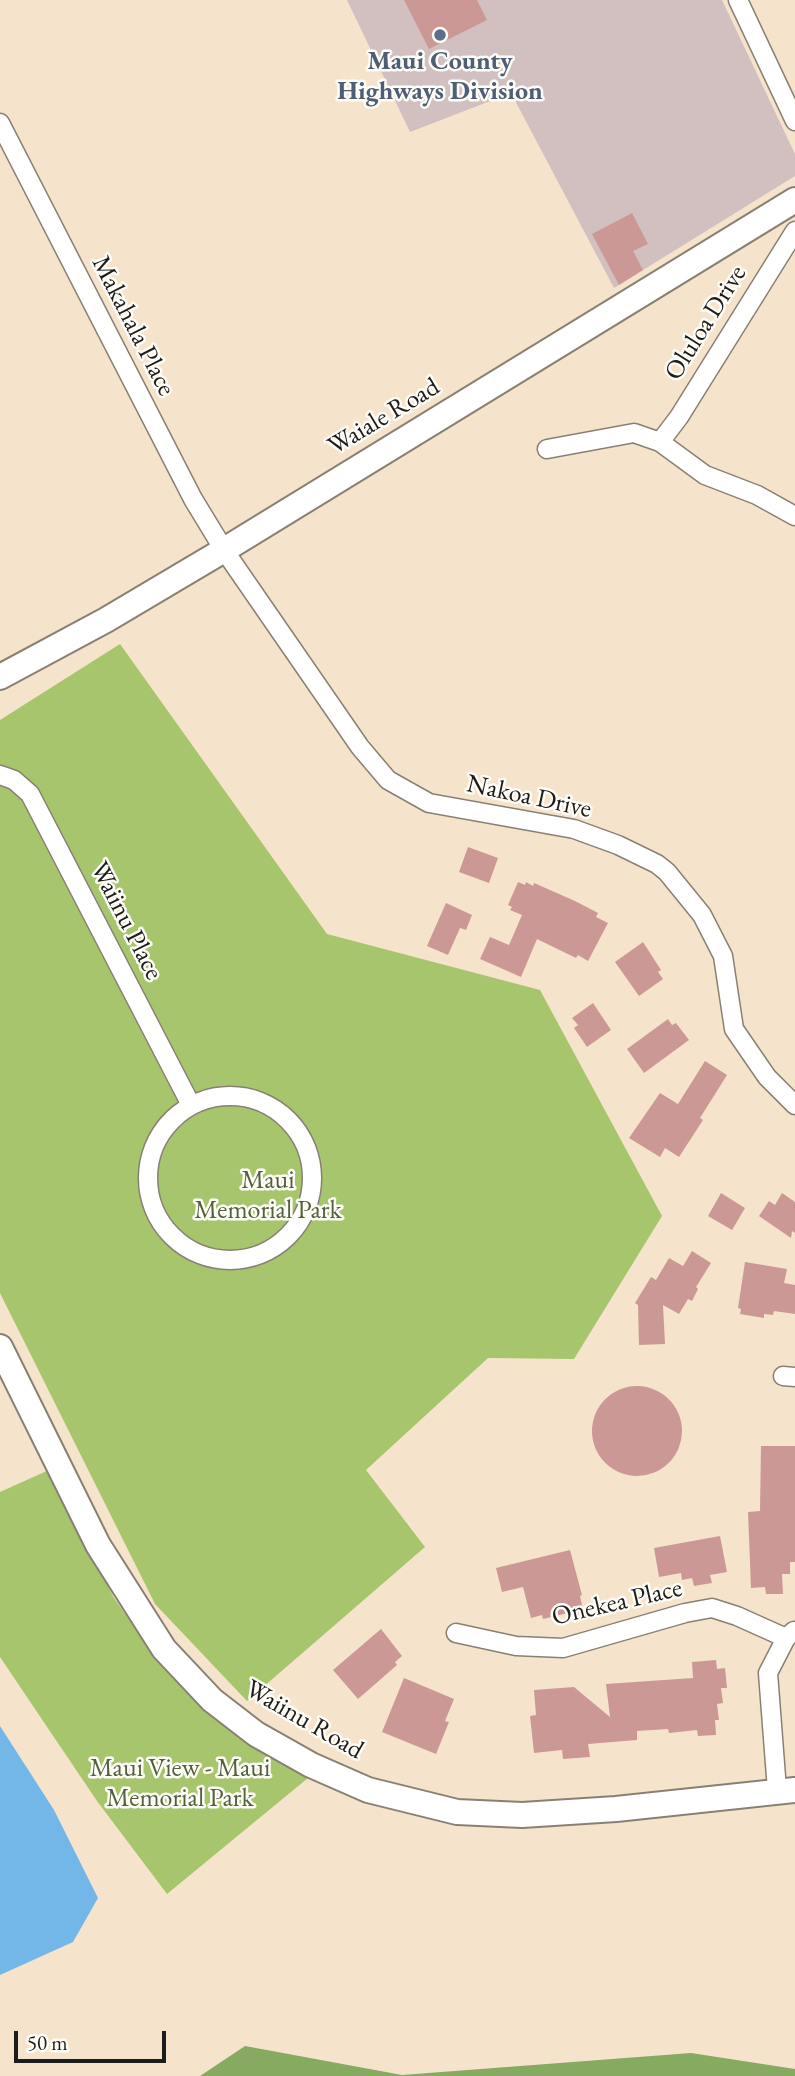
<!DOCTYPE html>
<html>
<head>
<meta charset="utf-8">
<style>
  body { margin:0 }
  #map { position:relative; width:795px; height:2076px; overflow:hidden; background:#f6e3cc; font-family:"EB Garamond",serif }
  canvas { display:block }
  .scale { position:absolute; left:14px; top:2031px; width:152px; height:32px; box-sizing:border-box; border:4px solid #1c1c1c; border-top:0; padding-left:9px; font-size:21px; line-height:24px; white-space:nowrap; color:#1c1c1c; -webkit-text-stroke:5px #fdfcf7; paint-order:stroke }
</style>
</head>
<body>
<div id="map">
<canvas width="795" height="2076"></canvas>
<div class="scale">50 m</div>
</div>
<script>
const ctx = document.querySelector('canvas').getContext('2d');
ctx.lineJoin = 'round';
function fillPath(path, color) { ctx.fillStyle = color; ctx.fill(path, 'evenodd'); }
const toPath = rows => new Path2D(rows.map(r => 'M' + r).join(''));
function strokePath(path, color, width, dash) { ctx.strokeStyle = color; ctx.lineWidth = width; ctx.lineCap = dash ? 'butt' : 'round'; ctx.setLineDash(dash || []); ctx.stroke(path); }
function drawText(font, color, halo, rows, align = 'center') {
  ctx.font = font + ' "EB Garamond",serif'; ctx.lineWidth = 5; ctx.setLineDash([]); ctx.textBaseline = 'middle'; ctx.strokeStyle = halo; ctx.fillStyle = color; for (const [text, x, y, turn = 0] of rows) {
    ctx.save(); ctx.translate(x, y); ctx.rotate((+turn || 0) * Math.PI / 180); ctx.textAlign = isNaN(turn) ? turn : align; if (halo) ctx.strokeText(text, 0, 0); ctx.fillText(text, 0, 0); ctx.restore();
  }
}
const industrial = toPath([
  [347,0,722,0,795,154,795,176,614,288,511,93,410,132]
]);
const green = toPath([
  [120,644,327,934,540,990,662,1216,574,1359,488,1358,366,1470,425,1547,247,1701,155,1604,0,1293,0,720],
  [49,1470,114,1598,148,1647,177,1681,216,1715,308,1778,167,1894,97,1801,0,1657,0,1492]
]);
const forest = toPath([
  [245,2046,402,2075,691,2053,795,2069,795,2076,200,2076]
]);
const water = toPath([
  [0,1726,54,1810,98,1898,73,1942,0,1975]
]);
const building = toPath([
  [404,0,477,0,487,20,429,49],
  [632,213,648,244,633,251,643,270,619,285,592,234],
  [468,847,498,858,489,883,459,872],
  [518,882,525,885,526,882,533,886,534,883,575,901,598,913,596,917,608,923,588,961,578,955,576,958,537,939,521,977,480,959,490,937,509,945,522,915,510,910,512,907,508,905],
  [446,903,472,915,466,930,460,928,448,955,427,946],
  [643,942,661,970,658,972,663,979,639,996,615,962],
  [593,1003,611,1030,587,1047,574,1028,578,1025,572,1018],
  [668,1019,672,1025,676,1023,689,1040,644,1073,627,1049],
  [705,1061,727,1075,700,1118,703,1120,679,1157,665,1148,660,1157,629,1138,660,1093,678,1104],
  [721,1193,745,1208,732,1230,708,1216],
  [782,1193,795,1202,795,1233,792,1231,791,1238,759,1216,769,1201,775,1205],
  [692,1251,711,1263,696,1287,698,1289,692,1301,688,1299,679,1314,663,1305,665,1344,639,1345,638,1305,635,1303,651,1277,656,1280,669,1258,683,1266],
  [745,1262,787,1269,784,1283,795,1285,795,1314,774,1311,773,1315,764,1314,764,1318,740,1314,741,1309,738,1308],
  '592 1431a45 45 0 1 1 90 0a45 45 0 1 1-90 0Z',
  [761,1446,795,1446,795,1562,790,1562,790,1574,782,1574,783,1594,766,1594,765,1587,751,1588,748,1512,760,1511],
  [720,1536,727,1572,710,1575,712,1583,694,1586,692,1578,682,1580,681,1573,659,1577,654,1548],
  [570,1550,582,1595,580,1596,584,1614,569,1618,568,1613,543,1619,542,1615,531,1618,523,1587,502,1592,496,1568],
  [381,1629,402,1656,395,1662,397,1665,358,1699,333,1670],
  [716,1660,717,1669,725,1668,727,1688,721,1688,723,1703,717,1704,719,1720,715,1720,716,1735,698,1736,697,1730,669,1733,668,1729,637,1731,637,1740,588,1744,590,1757,563,1759,562,1750,534,1753,530,1716,536,1715,534,1690,574,1687,610,1717,606,1684,693,1678,692,1662],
  [404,1678,454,1699,445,1721,449,1722,436,1754,382,1732]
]);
const street = toPath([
  [738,0,795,121],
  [0,123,193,499,224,550,360,747,388,780,429,803,574,829,618,845,657,864,667,872,702,915,723,956,734,1029,767,1077,795,1105],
  [660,442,679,417,795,231],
  [547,449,634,433,660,442,705,475,757,495,795,516],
  [0,775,14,780,30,794,191,1105],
  '148 1178a82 82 0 1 1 164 0a82 82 0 1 1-164 0Z',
  [783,1376,795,1377],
  [456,1633,516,1646,563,1648,685,1613,712,1608,737,1616,786,1638],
  [777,1790,768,1673,786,1638,794,1631]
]);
const secondary = toPath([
  [0,677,106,620,224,550,795,200],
  [0,1347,98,1545,164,1649,212,1700,256,1734,311,1765,368,1790,457,1812,522,1815,616,1809,795,1790]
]);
const markers = [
  [440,35,7,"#5c6f8a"]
];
const serviceNames = [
  ["Maui County",440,62],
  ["Highways Division",440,92]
];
const streetNames = [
  ["Oluloa Drive",706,323,-58],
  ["Makahala Place",133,326,63],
  ["Waiale Road",384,417,-31],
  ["Nakoa Drive",529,797,12],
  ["Waiinu Place",126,921,63],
  ["Onekea Place",617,1603,-13],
  ["Waiinu Road",304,1720,30]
];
const parkNames = [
  ["Maui",268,1181],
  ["Memorial Park",268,1211],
  ["Maui View - Maui",180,1769],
  ["Memorial Park",180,1799]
];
fillPath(industrial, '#d2bfc0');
fillPath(green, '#a7c56c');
fillPath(forest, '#85aa60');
fillPath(water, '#73b7e9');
fillPath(building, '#cc9895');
strokePath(street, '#898074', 21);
strokePath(secondary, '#898074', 28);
strokePath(street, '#fff', 18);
strokePath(secondary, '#fff', 24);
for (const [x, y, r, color] of markers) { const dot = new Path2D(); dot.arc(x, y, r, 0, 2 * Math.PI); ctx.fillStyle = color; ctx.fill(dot); strokePath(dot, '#fdfcf7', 2.5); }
drawText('bold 26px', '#4e5e75', '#fdfcf7', serviceNames);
drawText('26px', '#1c1c1c', '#fdfcf7', streetNames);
drawText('26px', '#54603c', '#fdfcf7', parkNames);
</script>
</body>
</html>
